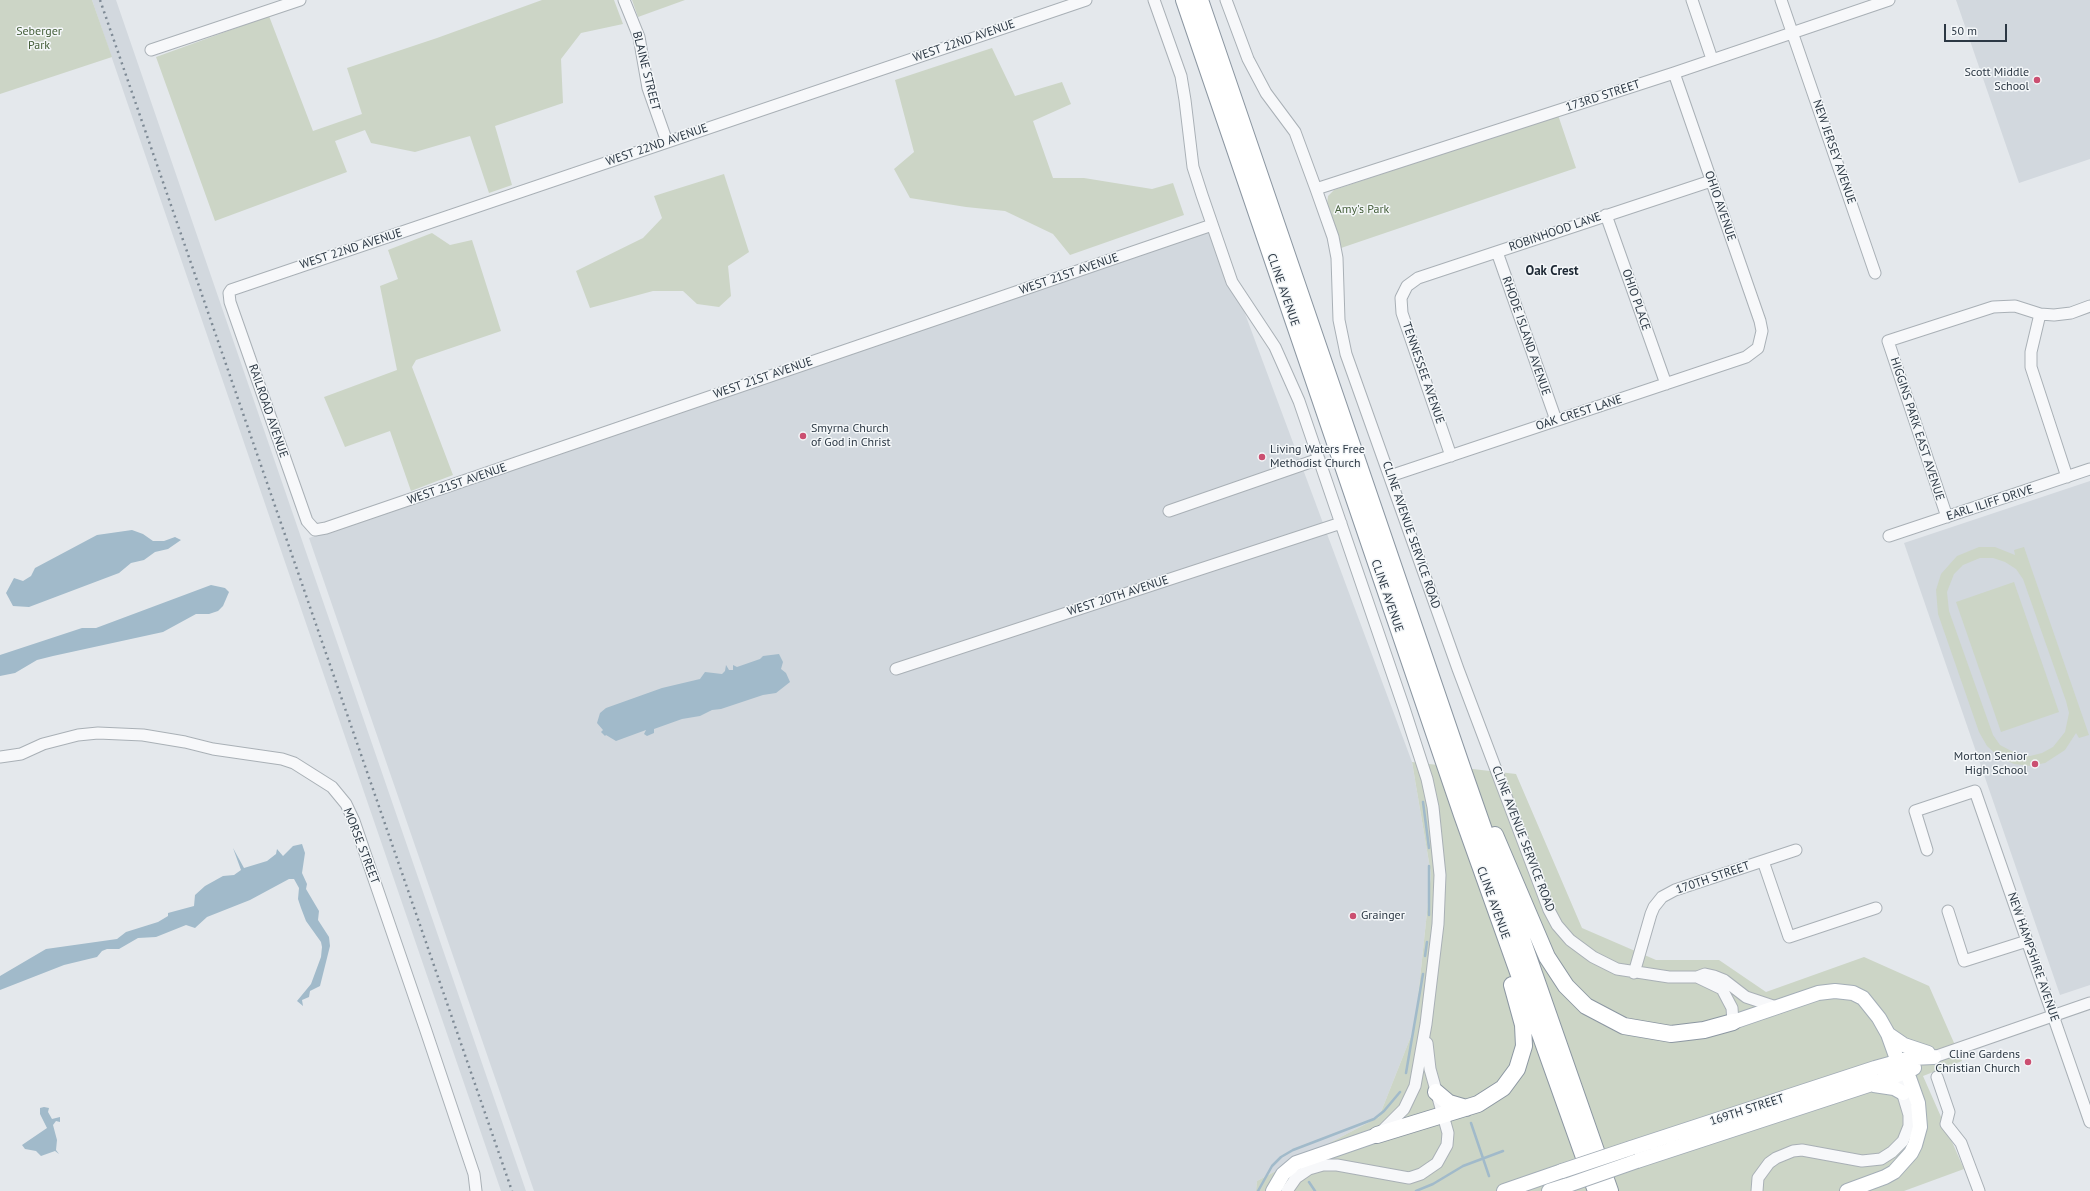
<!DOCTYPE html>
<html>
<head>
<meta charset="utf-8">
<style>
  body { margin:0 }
  #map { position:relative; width:2090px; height:1191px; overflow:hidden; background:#e4e8ec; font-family:"PT Sans",sans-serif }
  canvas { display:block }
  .scale { position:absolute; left:1944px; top:24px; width:63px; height:18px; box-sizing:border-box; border:2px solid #2c3844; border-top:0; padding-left:5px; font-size:12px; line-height:14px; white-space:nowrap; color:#2c3844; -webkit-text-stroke:3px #f4f7f9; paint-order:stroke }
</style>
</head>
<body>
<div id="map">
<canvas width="2090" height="1191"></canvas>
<div class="scale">50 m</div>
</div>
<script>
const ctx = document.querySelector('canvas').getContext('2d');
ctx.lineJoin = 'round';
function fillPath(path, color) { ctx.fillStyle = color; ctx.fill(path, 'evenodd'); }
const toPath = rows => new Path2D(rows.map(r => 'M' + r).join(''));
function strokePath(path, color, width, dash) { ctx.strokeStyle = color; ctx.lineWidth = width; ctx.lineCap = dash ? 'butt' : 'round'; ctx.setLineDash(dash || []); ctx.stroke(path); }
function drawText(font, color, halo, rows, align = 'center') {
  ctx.font = font + ' "PT Sans",sans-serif'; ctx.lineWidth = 3; ctx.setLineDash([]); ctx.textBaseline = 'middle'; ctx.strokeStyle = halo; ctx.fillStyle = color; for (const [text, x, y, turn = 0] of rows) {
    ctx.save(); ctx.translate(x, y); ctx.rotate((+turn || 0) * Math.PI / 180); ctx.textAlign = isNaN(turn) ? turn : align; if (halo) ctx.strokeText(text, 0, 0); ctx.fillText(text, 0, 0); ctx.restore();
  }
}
const built = toPath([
  [92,0,116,0,526,1191,501,1191],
  [1956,0,2090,0,2090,159,2019,183],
  [1212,225,1412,762,1431,874,1415,1026,1379,1117,1257,1181,1256,1191,534,1191,309,538],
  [2090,481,2090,985,2060,995,1904,543]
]);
const green = toPath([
  [0,0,92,0,112,57,0,94],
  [542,0,614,0,623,24,581,33,561,59,563,103,495,126,512,185,489,193,470,136,415,152,371,143,365,130,335,141,347,172,215,221,156,57,269,16,313,131,362,114,347,68,437,38],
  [632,0,685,0,638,17],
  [992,48,1015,96,1062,82,1071,104,1033,121,1053,178,1084,178,1152,189,1173,183,1184,215,1070,255,1053,234,1005,211,966,207,910,198,894,169,914,152,895,80],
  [1558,115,1576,168,1341,248,1327,204,1328,196,1334,190],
  [724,174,749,252,728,266,731,296,719,307,697,304,683,291,653,291,590,308,576,271,643,238,662,218,654,196],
  [432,233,450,245,472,240,501,331,416,360,412,367,453,475,411,491,390,431,345,447,324,397,397,370,380,286,398,279,388,250],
  [1979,547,1995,547,2015,555,2014,550,2024,547,2089,735,2079,738,2076,733,2065,750,2045,763,2030,766,2014,764,1999,757,1987,746,1979,732,1938,614,1936,590,1941,574,1957,556],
  [1980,558,1993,558,2005,562,2016,569,2023,579,2066,701,2069,713,2065,732,2053,747,2042,753,2030,756,2017,754,2000,745,1993,735,1949,611,1947,592,1954,574,1963,565],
  [2014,582,2059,712,2001,732,1956,602],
  [1412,762,1516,774,1582,928,1656,960,1719,960,1766,992,1864,957,1929,986,1962,1061,1923,1076,1964,1169,1904,1191,1256,1191,1257,1181,1379,1117,1415,1026,1431,874]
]);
const water = toPath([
  [132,530,143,534,153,541,164,541,175,537,181,540,168,549,155,552,144,560,131,563,119,573,29,607,13,606,6,593,14,578,23,581,31,576,35,568,97,535],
  [211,585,225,588,229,592,223,606,218,611,209,614,196,614,163,632,53,656,37,660,15,673,0,676,0,655,82,628,96,628],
  [779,654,783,662,781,669,786,673,790,682,776,693,763,695,721,709,712,710,700,716,682,719,654,729,654,733,647,736,644,734,646,730,616,741,606,735,605,736,601,732,603,730,597,723,600,713,606,708,662,688,700,679,705,672,722,674,725,671,726,665,729,670,733,670,733,665,737,667,760,659,763,656],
  [302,844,305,853,302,873,307,884,306,889,319,911,318,920,329,937,330,946,320,986,310,991,309,997,302,1000,303,1006,297,1001,311,984,321,957,322,947,321,942,306,921,301,908,298,899,299,888,294,879,289,879,250,900,207,917,195,928,186,925,156,937,138,938,119,949,107,949,102,951,97,957,64,965,0,990,0,976,46,949,117,939,126,932,158,922,168,916,168,913,194,906,195,895,205,886,223,876,234,875,241,870,233,848,244,868,267,861,276,854,277,849,283,856,293,846],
  [44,1107,49,1108,48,1112,52,1119,60,1117,60,1122,56,1121,53,1125,57,1140,56,1150,59,1154,55,1151,41,1156,36,1151,25,1149,22,1145,47,1128,40,1114,40,1108]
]);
const stream = toPath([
  [1423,802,1429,848],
  [1429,915,1429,866],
  [1425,956,1427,942],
  [1406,1073,1423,974],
  [1471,1123,1489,1176],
  [1309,1182,1315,1191],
  [1258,1191,1272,1166,1281,1157,1293,1150,1374,1119,1384,1111,1400,1092],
  [1416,1191,1433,1184,1463,1166,1503,1151]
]);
const minor = toPath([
  [624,0,639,37,648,88,667,142],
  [1086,0,231,290,229,293,230,302,307,521,315,530,326,528,1212,225],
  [1154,0,1181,76,1185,100,1193,167,1202,195,1232,282,1275,347,1299,401,1404,708,1427,779,1433,807,1440,875,1438,924,1426,1024,1415,1086,1404,1109,1380,1133],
  [1226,0,1248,59,1266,93,1295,132,1316,189,1333,237,1337,258,1339,320,1346,354,1458,669,1549,910,1557,925,1570,940,1593,957,1617,969,1669,977,1697,977,1705,974,1714,976,1724,980,1746,997,1776,1007],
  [1692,0,1712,59],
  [1781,0,1875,273],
  [151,50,300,0],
  [1316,189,1674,73,1889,0],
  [1606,215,1666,384],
  [1497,252,1556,420],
  [2040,314,2031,352,2031,367,2067,477],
  [1451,456,1402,313,1401,298,1407,286,1418,278,1711,181],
  [1390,476,1746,357,1758,348,1762,331,1760,321,1674,73],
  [1169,511,1319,459],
  [1947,517,1888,341,1993,307,2015,306,2040,314,2054,315,2071,313,2090,306],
  [1889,536,2090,469],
  [896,669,1341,523],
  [0,757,21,754,43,744,78,735,98,733,143,735,185,742,213,749,282,759,294,763,332,787,346,804,354,821,425,1028,474,1174,476,1191],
  [1927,850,1915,811,1975,791,2090,1122],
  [1763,861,1789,937,1876,908],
  [1948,911,1964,961,2027,941],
  [1634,973,1651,914,1654,907,1662,897,1675,890,1796,850],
  [1697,977,1722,989,1732,1008,1733,1022],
  [1934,1057,2090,1003],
  [1937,1077,1949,1112,1946,1124,1961,1143,1979,1191],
  [1287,1191,1296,1178,1309,1169,1323,1165,1337,1165,1409,1178,1421,1174,1437,1163,1447,1145,1448,1133,1430,1069,1427,1043],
  [1757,1191,1758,1178,1769,1163,1776,1158,1793,1151,1802,1150,1862,1161,1881,1159,1892,1152,1903,1141,1909,1126,1909,1115,1897,1075,1898,1067]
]);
const major = toPath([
  [1733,1022,1818,993,1835,991,1853,993,1863,998,1879,1018,1888,1034,1898,1062,1907,1072,1918,1103,1920,1127,1915,1145,1911,1153,1894,1172,1885,1177,1847,1191],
  [1888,1034,1904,1045,1928,1053],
  [1874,1085,1894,1088,1903,1093],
  [1631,1148,1875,1068,1911,1058,1934,1057],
  [1637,1161,1890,1078,1914,1068],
  [1273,1191,1283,1174,1296,1163,1377,1135],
  [1504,1191,1562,1171],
  [1549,1191,1568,1185]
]);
const highway = toPath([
  [1184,0,1462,815,1596,1191],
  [1200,0,1463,770,1610,1191],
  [1495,835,1547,957,1566,986,1586,1006,1624,1026,1671,1034,1704,1030,1733,1022],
  [1436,1092,1449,1103,1466,1108],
  [1377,1135,1478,1104,1503,1088,1517,1069,1524,1046,1523,1025,1512,985]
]);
const rail = toPath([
  [100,0,512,1191]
]);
const majorBridge = toPath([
  [1562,1171,1631,1148],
  [1568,1185,1637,1161]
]);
const markers = [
  [2037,80,4,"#cb4f71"],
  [803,436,4,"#cb4f71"],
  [1262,457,4,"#cb4f71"],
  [2035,764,4,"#cb4f71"],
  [1353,916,4,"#cb4f71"],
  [2028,1062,4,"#cb4f71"]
];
const parkNames = [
  ["Seberger",39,32],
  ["Park",39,46],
  ["Amy's Park",1362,210]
];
const streetNames = [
  ["WEST 22ND AVENUE",964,41,-19],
  ["BLAINE STREET",646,71,76],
  ["173RD STREET",1603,96,-18],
  ["WEST 22ND AVENUE",657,145,-19],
  ["NEW JERSEY AVENUE",1834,152,71],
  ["OHIO AVENUE",1720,206,71],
  ["ROBINHOOD LANE",1555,232,-19],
  ["WEST 22ND AVENUE",351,249,-18],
  ["WEST 21ST AVENUE",1069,274,-19],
  ["CLINE AVENUE",1283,290,71],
  ["OHIO PLACE",1636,300,71],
  ["RHODE ISLAND AVENUE",1526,336,71],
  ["TENNESSEE AVENUE",1423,373,71],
  ["WEST 21ST AVENUE",763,378,-19],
  ["RAILROAD AVENUE",268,411,71],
  ["OAK CREST LANE",1579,413,-18],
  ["HIGGINS PARK EAST AVENUE",1917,429,72],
  ["WEST 21ST AVENUE",457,484,-19],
  ["EARL ILIFF DRIVE",1990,503,-18],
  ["CLINE AVENUE SERVICE ROAD",1411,535,71],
  ["WEST 20TH AVENUE",1118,596,-18],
  ["CLINE AVENUE",1387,596,71],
  ["CLINE AVENUE SERVICE ROAD",1523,839,69],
  ["MORSE STREET",361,846,69],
  ["170TH STREET",1713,878,-19],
  ["CLINE AVENUE",1493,903,70],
  ["NEW HAMPSHIRE AVENUE",2033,957,71],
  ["169TH STREET",1747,1110,-18]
];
const poiNames = [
  ["Scott Middle",2029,73],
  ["School",2029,87],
  ["Smyrna Church",811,429,"left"],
  ["of God in Christ",811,443,"left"],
  ["Living Waters Free",1270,450,"left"],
  ["Methodist Church",1270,464,"left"],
  ["Morton Senior",2027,757],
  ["High School",2027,771],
  ["Grainger",1361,916,"left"],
  ["Cline Gardens",2020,1055],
  ["Christian Church",2020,1069]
];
const neighbourhoodNames = [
  ["Oak Crest",1552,271]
];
fillPath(built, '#d2d8de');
fillPath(green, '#ccd5c6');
fillPath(water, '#a1baca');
strokePath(stream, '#a1baca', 2.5);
strokePath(minor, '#a9b0b6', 13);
strokePath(major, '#a4aeb7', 16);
strokePath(highway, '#8c97a2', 18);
strokePath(minor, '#f7f8fa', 11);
strokePath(major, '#fff', 14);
strokePath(highway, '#fff', 16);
strokePath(rail, '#7e8a95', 2.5, [2, 4]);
strokePath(majorBridge, '#a4aeb7', 16, []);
strokePath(majorBridge, '#fff', 14);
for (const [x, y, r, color] of markers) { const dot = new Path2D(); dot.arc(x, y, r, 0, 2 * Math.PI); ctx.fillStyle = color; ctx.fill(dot); strokePath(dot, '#f4f7f9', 1.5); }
drawText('12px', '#455f3a', '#f4f7f9', parkNames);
drawText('12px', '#2c3844', '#f4f7f9', streetNames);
drawText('12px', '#2c3844', '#f4f7f9', poiNames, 'right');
drawText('bold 13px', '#1e2935', '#f4f7f9', neighbourhoodNames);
</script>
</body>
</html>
